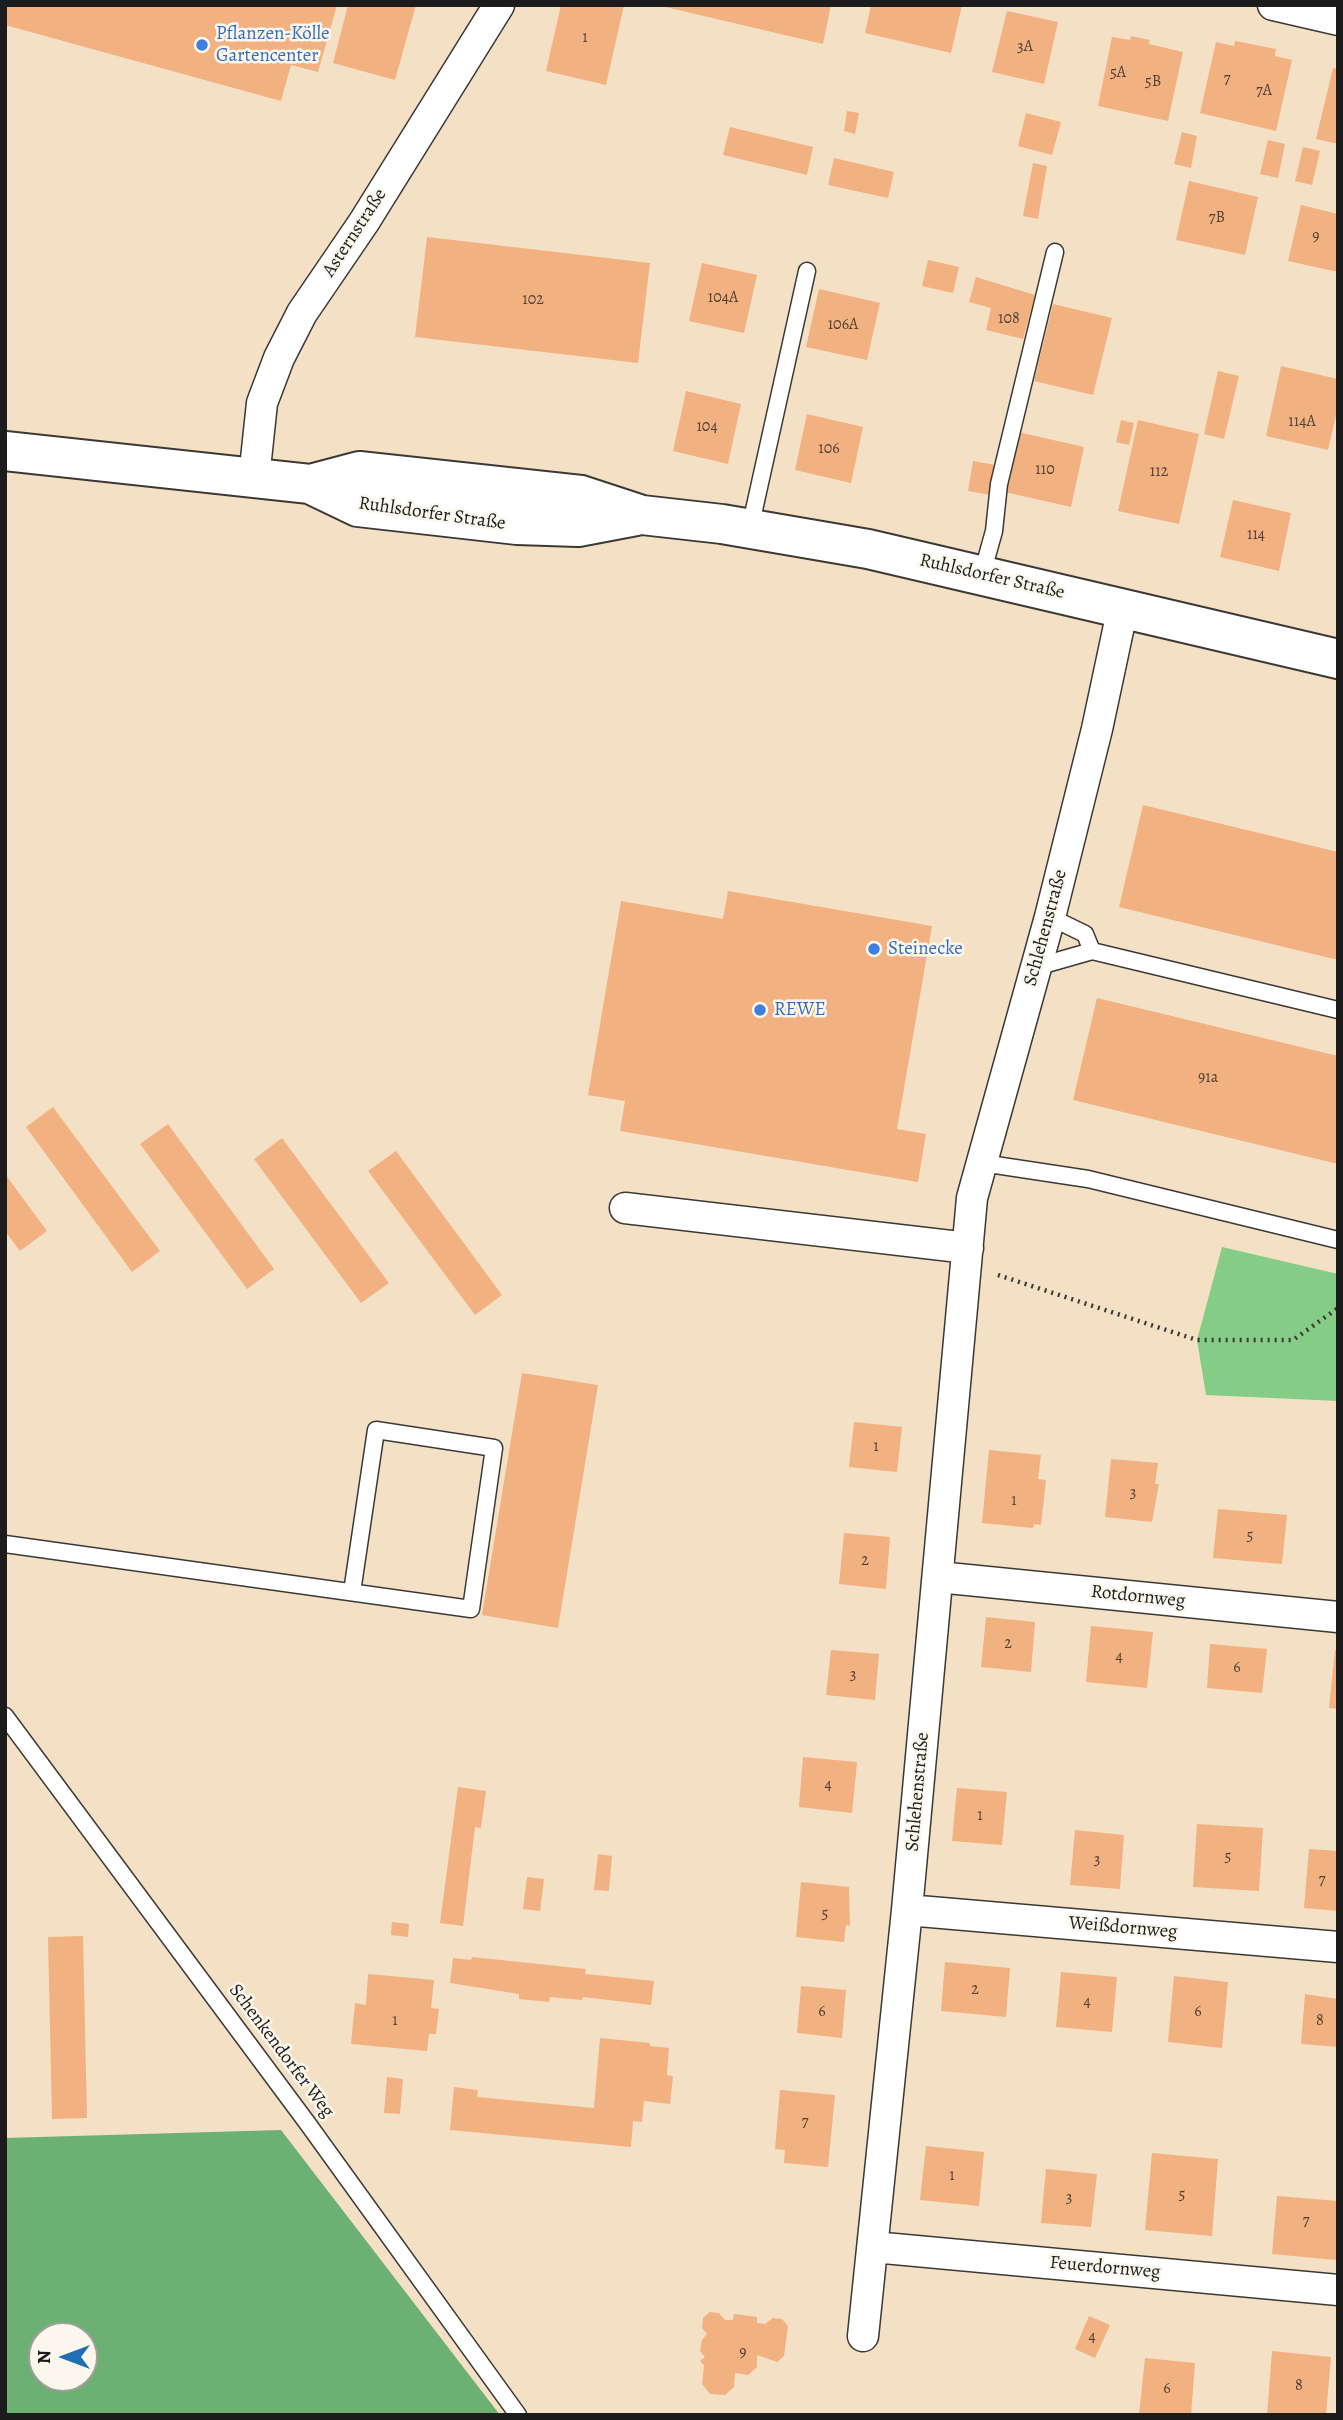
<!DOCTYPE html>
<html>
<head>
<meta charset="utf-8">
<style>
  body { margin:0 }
  #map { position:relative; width:1343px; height:2420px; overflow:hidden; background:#f4e0c5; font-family:Alegreya,serif }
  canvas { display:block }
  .frame { position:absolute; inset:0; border:7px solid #1c1c1c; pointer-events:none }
  .north { position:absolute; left:28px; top:2322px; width:70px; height:70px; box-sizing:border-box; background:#fbf7ec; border:2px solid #a29f99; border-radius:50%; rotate:270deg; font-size:19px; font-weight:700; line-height:28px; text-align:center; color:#1c1c1c }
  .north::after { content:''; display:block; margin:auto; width:24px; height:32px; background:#1f6fb2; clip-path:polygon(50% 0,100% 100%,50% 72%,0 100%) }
</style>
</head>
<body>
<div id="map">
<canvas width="1343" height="2420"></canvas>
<div class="frame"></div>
<div class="north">N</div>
</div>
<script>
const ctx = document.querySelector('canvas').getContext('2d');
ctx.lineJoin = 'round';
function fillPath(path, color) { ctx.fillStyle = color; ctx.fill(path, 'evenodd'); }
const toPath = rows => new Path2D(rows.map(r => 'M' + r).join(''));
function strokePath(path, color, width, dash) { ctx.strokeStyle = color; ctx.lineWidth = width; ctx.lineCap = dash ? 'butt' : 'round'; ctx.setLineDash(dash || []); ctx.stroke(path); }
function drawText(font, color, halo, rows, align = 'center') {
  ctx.font = font + ' Alegreya,serif'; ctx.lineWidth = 5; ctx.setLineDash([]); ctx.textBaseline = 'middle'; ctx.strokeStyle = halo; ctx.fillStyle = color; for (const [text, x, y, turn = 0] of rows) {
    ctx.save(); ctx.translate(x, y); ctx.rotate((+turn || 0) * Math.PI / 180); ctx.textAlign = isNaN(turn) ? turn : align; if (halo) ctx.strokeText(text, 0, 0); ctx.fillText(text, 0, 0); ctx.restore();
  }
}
const green = toPath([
  [1222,1247,1338,1274,1338,1401,1206,1395,1197,1340]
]);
const forest = toPath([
  [281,2130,500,2415,5,2415,5,2138],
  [42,2336,84,2336,84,2378,42,2378]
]);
const building = toPath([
  [5,5,337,5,318,72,291,65,281,101,5,25],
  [348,5,416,5,395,80,333,63],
  [561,5,624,5,606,85,546,71],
  [657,5,831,5,823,44],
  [871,5,962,5,951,53,865,33],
  [1007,11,1058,22,1044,84,992,72],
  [1131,36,1150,40,1149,44,1183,52,1168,121,1098,106,1112,37,1130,40],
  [1235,41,1276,49,1275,56,1292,60,1276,131,1200,113,1216,42,1234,46],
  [1333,68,1338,69,1338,144,1316,139],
  [847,111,859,113,855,134,844,131],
  [1026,113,1061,122,1052,155,1018,146],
  [730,127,813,147,807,175,723,155],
  [1182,132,1197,136,1191,168,1174,164],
  [1268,140,1285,144,1278,178,1260,174],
  [1303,147,1320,151,1312,185,1295,181],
  [834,158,894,172,888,198,828,185],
  [1033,163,1047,166,1038,219,1023,216],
  [1189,181,1258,197,1245,255,1176,240],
  [1301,205,1338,214,1338,272,1288,261],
  [427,237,650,263,638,363,415,337],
  [928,260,959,267,953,293,922,286],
  [702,263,757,275,744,333,689,321],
  [976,277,1035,295,1023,339,986,330,991,308,969,302],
  [819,289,880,303,867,360,806,347],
  [1053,304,1112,318,1093,395,1034,381],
  [1281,366,1338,379,1338,407,1328,450,1266,436],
  [1218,371,1239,376,1224,439,1204,434],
  [686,391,741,404,728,464,673,451],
  [807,414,863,427,851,483,795,470],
  [1121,420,1134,423,1129,445,1116,442],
  [1138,420,1199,434,1179,524,1118,511],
  [1018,432,1084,447,1071,507,1005,492],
  [973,461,995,465,990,495,968,491],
  [1233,500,1291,513,1279,571,1220,557],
  [1143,805,1338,852,1338,960,1119,907],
  [728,891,932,926,897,1129,926,1134,918,1182,620,1131,625,1101,588,1095,621,901,723,919],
  [1097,998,1338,1056,1338,1164,1073,1100],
  [53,1107,160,1251,132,1272,26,1127],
  [168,1124,274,1269,247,1289,140,1144],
  [282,1138,389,1283,361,1303,254,1159],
  [396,1151,502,1295,475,1315,368,1171],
  [5,1174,47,1231,20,1251,5,1231],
  [522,1373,598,1385,558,1628,482,1615],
  [854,1422,902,1427,897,1472,849,1467],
  [989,1450,1041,1455,1038,1479,1046,1480,1041,1525,1034,1524,1033,1528,982,1523],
  [1111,1459,1158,1463,1155,1484,1159,1484,1152,1522,1105,1517],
  [1218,1509,1287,1515,1282,1564,1213,1558],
  [844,1533,890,1537,886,1589,839,1584],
  [986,1617,1035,1622,1031,1672,981,1667],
  [1091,1626,1153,1632,1147,1688,1086,1682],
  [1210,1644,1267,1649,1262,1693,1207,1688],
  [831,1650,879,1654,875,1700,826,1695],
  [1335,1650,1338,1650,1338,1709,1329,1708],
  [803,1757,857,1762,852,1813,799,1807],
  [458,1787,486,1791,481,1828,475,1827,463,1926,440,1923],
  [957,1788,1007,1792,1002,1845,952,1841],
  [1197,1824,1263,1828,1259,1891,1193,1887],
  [1075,1830,1124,1835,1120,1889,1070,1885],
  [1309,1849,1338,1851,1338,1911,1304,1908],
  [598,1854,612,1856,609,1891,594,1890],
  [527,1877,544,1879,540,1911,523,1909],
  [801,1882,849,1887,850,1926,846,1925,844,1942,796,1937],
  [392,1922,409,1924,408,1937,391,1935],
  [83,1936,87,2118,52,2119,48,1937],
  [472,1957,586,1969,585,1974,654,1981,651,2005,583,1997,582,2000,550,1997,549,2002,519,1999,519,1994,450,1983,453,1958,471,1960],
  [945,1962,1010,1968,1006,2017,941,2011],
  [1061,1972,1117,1977,1112,2032,1056,2027],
  [368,1974,434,1980,431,2008,439,2009,436,2034,429,2034,427,2051,351,2044,355,2003,366,2005],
  [1174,1976,1228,1982,1222,2048,1168,2042],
  [801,1986,846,1990,842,2038,797,2033],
  [1305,1994,1338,1999,1338,2047,1301,2044],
  [600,2038,650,2043,650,2046,669,2048,667,2075,673,2076,670,2104,644,2101,642,2122,633,2121,631,2147,450,2130,454,2087,478,2090,477,2097,594,2108],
  [387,2077,403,2079,400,2114,384,2113],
  [780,2090,835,2095,828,2167,784,2163,785,2150,775,2149],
  [926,2146,984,2152,979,2206,920,2200],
  [1152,2153,1218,2159,1212,2236,1145,2230],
  [1046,2169,1097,2174,1091,2227,1041,2223],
  [1277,2196,1338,2201,1336,2260,1272,2254],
  [710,2312,719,2313,725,2320,733,2320,734,2314,757,2317,757,2323,765,2324,773,2318,782,2319,788,2326,784,2356,777,2362,757,2355,757,2367,748,2375,735,2373,734,2387,725,2395,710,2394,702,2384,704,2365,700,2361,705,2357,700,2351,702,2340,707,2334,702,2328,703,2318],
  [1089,2316,1110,2325,1095,2358,1075,2349],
  [1272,2351,1331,2357,1326,2415,1267,2415],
  [1145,2358,1195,2363,1191,2415,1139,2415]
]);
const path = toPath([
  [998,1275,1197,1340,1293,1340,1338,1308]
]);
const lane = toPath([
  [750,528,807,271],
  [982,574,994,531,999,484,1055,252],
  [1050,917,1085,934,1092,951],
  [1036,967,1092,951,1338,1010],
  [982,1163,1088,1179,1338,1240],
  [5,1544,471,1609,494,1448,376,1430,352,1592],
  [5,1716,308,2124,518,2415]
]);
const street = toPath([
  [1273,5,1338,20],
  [254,478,262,403,279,358,302,313,364,222,499,5],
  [625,1208,968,1248],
  [938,1577,1338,1617],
  [907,1910,1338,1947],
  [873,2247,1338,2290],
  [863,2336,907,1910,972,1198,1050,917,1097,729,1123,607]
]);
const secondary = toPath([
  [5,451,310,484,358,507,517,525,578,527,636,516],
  [310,484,359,471,581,495,642,515,722,524,868,549,1338,659]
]);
const markers = [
  [202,45,7,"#3f7fe0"],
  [874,949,7,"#3f7fe0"],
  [760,1010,7,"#3f7fe0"]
];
const numberNames = [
  ["1",585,38],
  ["3A",1025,47],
  ["5A",1118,73],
  ["7",1227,79],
  ["5B",1153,82],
  ["7A",1264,91],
  ["7B",1217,218],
  ["9",1316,237],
  ["104A",723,298],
  ["102",533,300],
  ["108",1009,319],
  ["106A",843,325],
  ["114A",1302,422],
  ["104",707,427],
  ["106",829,449],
  ["110",1045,470],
  ["112",1159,472],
  ["114",1256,535],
  ["91a",1208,1078],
  ["1",876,1447],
  ["3",1133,1493],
  ["1",1014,1501],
  ["5",1250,1536],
  ["2",865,1561],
  ["2",1008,1644],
  ["4",1119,1657],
  ["6",1237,1668],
  ["3",853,1675],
  ["4",828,1785],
  ["1",980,1816],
  ["5",1228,1857],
  ["3",1097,1860],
  ["7",1322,1880],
  ["5",825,1914],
  ["2",975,1990],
  ["4",1087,2002],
  ["6",822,2012],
  ["6",1198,2012],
  ["1",395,2021],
  ["8",1320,2021],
  ["7",805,2122],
  ["1",952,2176],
  ["5",1182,2195],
  ["3",1069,2198],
  ["7",1306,2221],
  ["4",1092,2337],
  ["9",743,2353],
  ["8",1299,2386],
  ["6",1167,2389]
];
const shopNames = [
  ["Pflanzen-Kölle",216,34],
  ["Gartencenter",216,56],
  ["Steinecke",888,949],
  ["REWE",774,1010]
];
const streetNames = [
  ["Asternstraße",355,233,-57],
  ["Ruhlsdorfer Straße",432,514,8],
  ["Ruhlsdorfer Straße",992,577,13],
  ["Schlehenstraße",1046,928,-75],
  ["Rotdornweg",1138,1597,6],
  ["Schlehenstraße",918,1792,-85],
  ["Weißdornweg",1123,1928,5],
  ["Schenkendorfer Weg",281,2051,53],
  ["Feuerdornweg",1105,2268,5]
];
fillPath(green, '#85cc87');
fillPath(forest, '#6cb074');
fillPath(building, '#f2b180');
strokePath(lane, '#3c3935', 19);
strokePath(street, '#3c3935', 33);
strokePath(secondary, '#3c3935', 42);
strokePath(path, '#3c3935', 4.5, [2, 5]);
strokePath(lane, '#fff', 16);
strokePath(street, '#fff', 30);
strokePath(secondary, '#fff', 38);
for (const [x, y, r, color] of markers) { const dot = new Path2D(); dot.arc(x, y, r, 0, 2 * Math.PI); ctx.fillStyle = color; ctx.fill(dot); strokePath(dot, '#fbf7ec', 2.5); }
drawText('16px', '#524135', null, numberNames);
drawText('19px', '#366cbe', '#fbf7ec', shopNames, 'left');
drawText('19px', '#1c1c1c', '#fbf7ec', streetNames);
</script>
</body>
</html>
